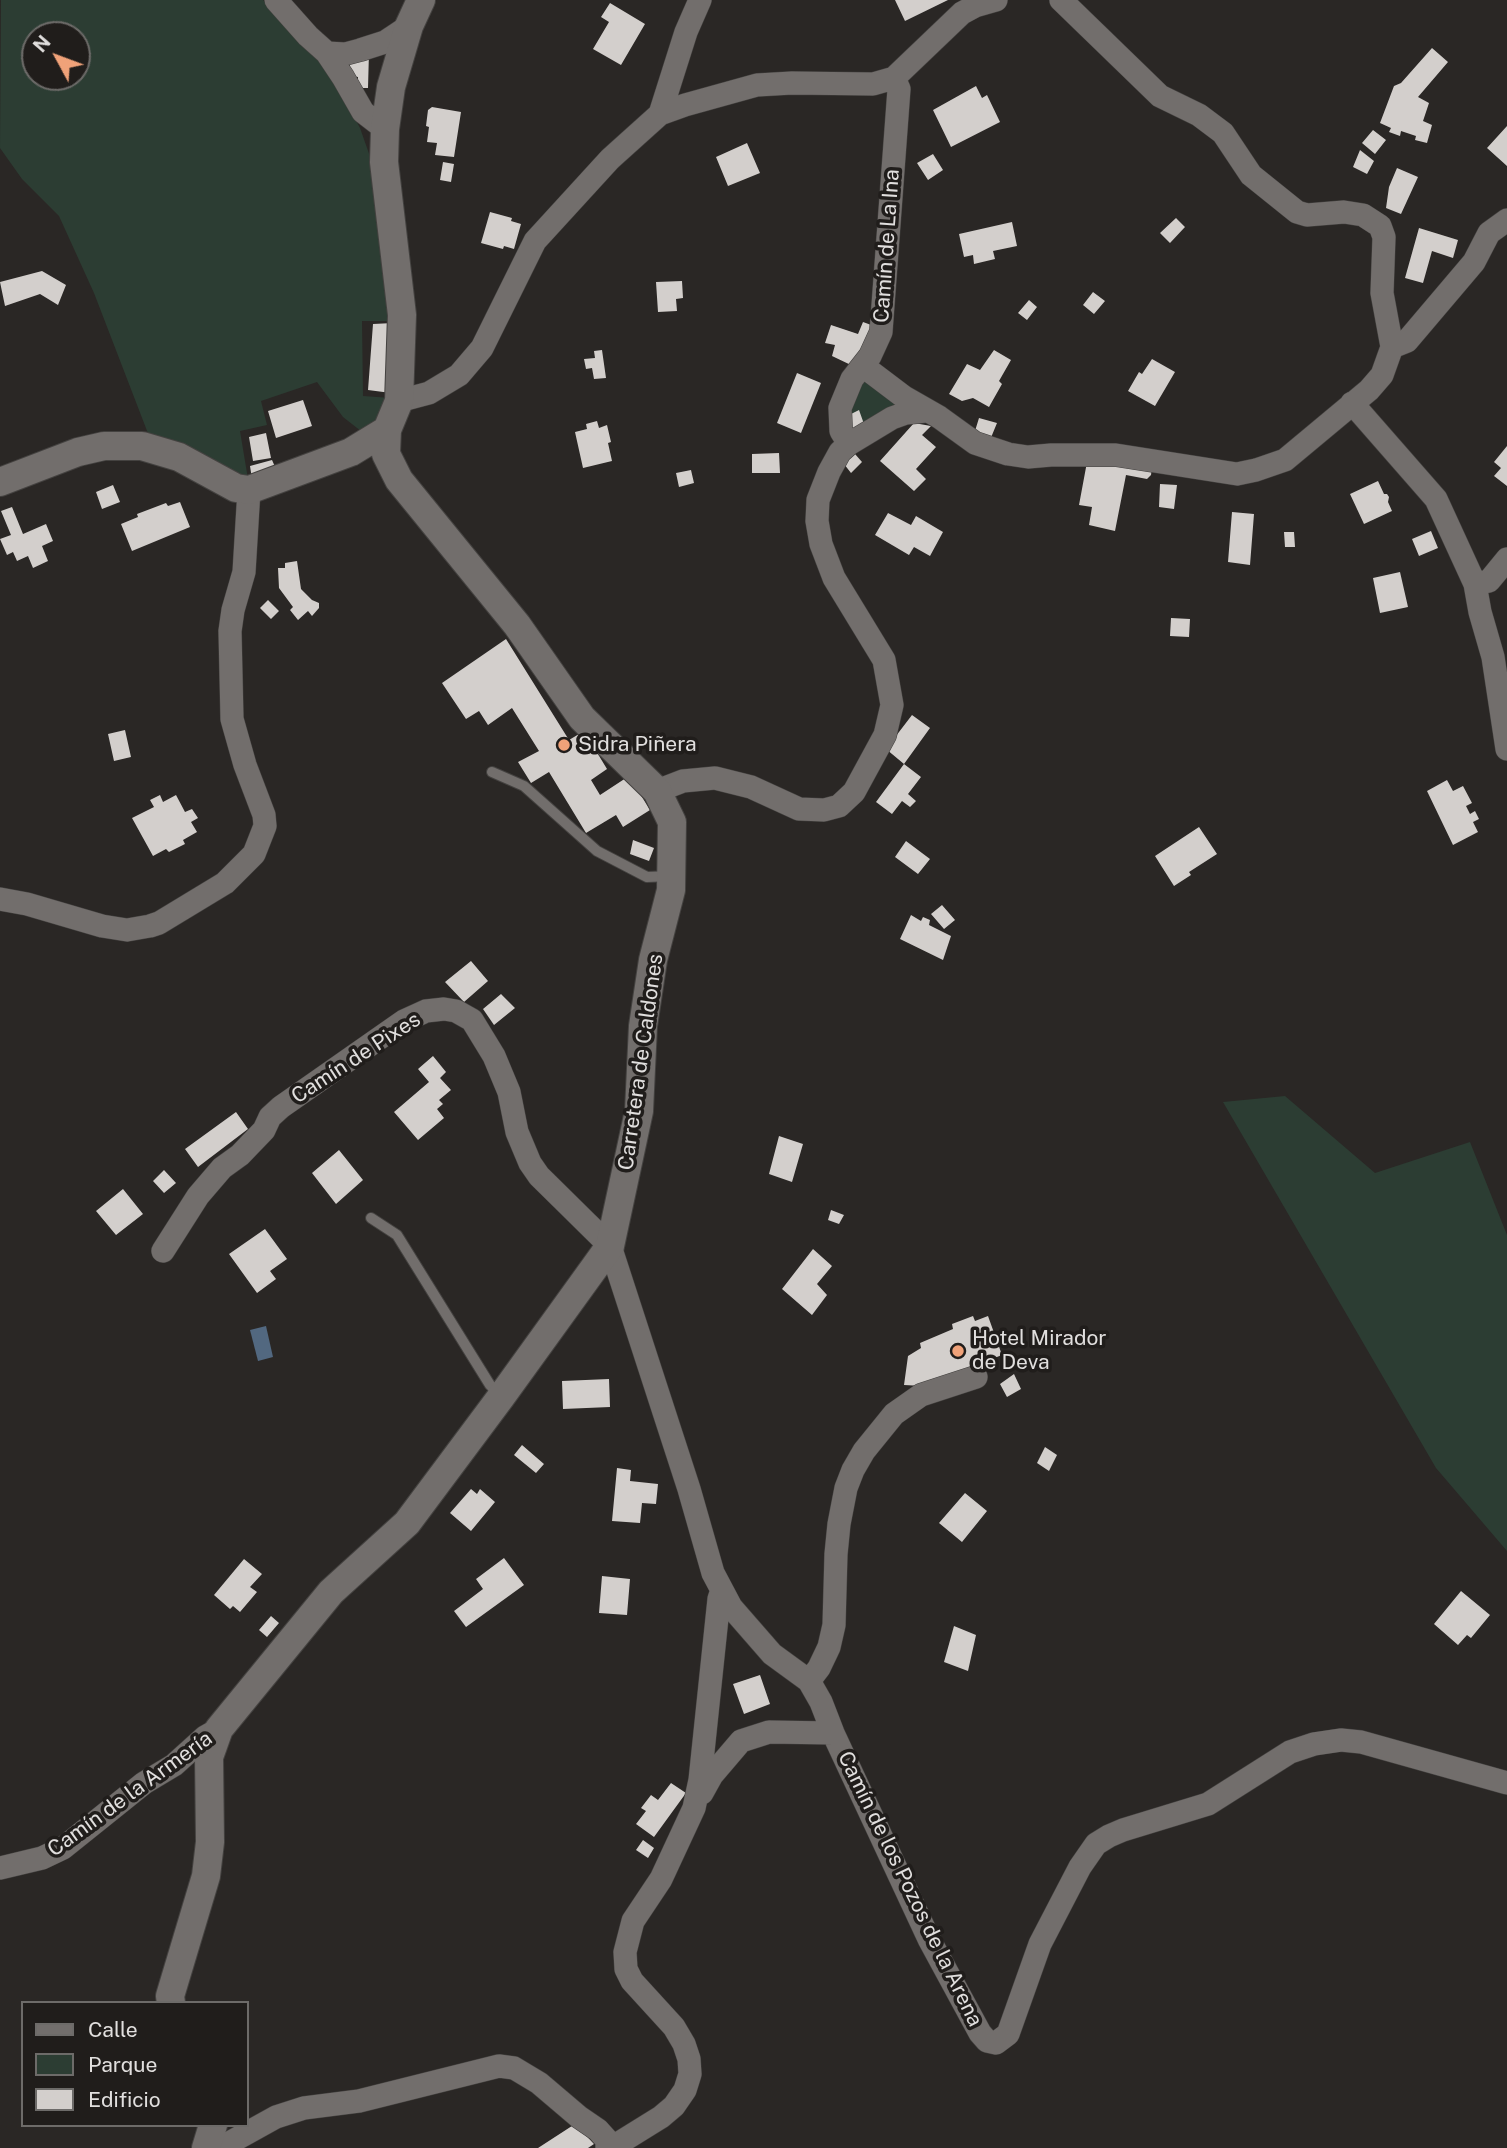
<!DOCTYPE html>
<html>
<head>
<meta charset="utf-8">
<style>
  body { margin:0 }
  #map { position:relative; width:1507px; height:2148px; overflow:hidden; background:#2a2725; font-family:"Public Sans",sans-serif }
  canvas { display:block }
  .legend { position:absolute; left:21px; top:2001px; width:228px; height:126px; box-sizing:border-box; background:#201d1b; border:2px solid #6d6b69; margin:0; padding:9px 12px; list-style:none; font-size:21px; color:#e1dfde }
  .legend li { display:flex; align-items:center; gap:14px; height:35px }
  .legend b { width:35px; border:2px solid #6d6b69 }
  .north { position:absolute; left:21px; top:21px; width:70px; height:70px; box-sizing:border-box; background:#201d1b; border:2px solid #6d6b69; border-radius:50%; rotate:311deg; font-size:19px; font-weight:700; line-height:28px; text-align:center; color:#e1dfde }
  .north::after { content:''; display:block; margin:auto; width:24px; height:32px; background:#f0a279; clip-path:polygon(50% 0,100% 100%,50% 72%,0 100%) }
</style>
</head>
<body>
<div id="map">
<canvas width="1507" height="2148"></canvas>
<ul class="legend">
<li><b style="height:9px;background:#726e6c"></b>Calle</li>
<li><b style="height:19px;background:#2c3d33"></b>Parque</li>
<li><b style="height:19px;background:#d3cfcc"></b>Edificio</li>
</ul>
<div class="north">N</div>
</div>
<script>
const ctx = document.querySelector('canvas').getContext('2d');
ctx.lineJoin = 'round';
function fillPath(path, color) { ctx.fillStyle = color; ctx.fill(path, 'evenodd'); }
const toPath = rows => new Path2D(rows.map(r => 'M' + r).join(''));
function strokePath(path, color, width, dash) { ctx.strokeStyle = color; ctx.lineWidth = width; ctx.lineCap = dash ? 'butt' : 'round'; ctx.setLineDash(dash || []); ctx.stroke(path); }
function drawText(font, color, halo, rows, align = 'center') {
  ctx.font = font + ' "Public Sans",sans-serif'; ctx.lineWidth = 7; ctx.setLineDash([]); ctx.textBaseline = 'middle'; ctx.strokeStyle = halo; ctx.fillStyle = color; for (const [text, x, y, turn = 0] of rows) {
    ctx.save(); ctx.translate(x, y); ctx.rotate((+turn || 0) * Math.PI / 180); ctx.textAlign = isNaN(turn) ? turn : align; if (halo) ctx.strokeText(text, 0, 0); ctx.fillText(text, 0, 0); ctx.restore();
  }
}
const green = toPath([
  [1,0,263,0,321,60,338,86,360,128,379,182,394,321,362,321,363,396,391,398,366,435,343,417,317,382,261,401,267,425,240,431,248,479,149,436,94,293,59,216,22,179,0,148],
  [35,35,77,35,77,77,35,77],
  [866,374,903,402,849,434,848,407],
  [1285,1096,1375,1173,1470,1142,1507,1235,1507,1551,1436,1468,1223,1102]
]);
const water = toPath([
  [266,1326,273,1357,258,1361,250,1330]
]);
const building = toPath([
  [895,0,948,0,905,21],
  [610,3,645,24,621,65,593,49,609,22,601,17],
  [1432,48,1448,62,1418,97,1429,103,1423,121,1432,125,1427,143,1415,140,1416,136,1401,131,1400,136,1389,132,1391,128,1380,123,1394,86,1401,83],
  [369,52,368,88,358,88,358,77,350,76,350,57],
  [976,86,982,98,987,95,1000,122,951,147,933,110],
  [432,107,461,112,454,157,435,155,437,143,427,142,429,127,426,126,428,110],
  [1507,126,1507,166,1487,148],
  [1373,130,1386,140,1375,154,1362,143],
  [747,143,760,173,728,186,716,157],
  [1360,150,1374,161,1367,174,1353,167],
  [933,154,943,170,928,180,917,163],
  [443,162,454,164,451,182,440,180],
  [1397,168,1418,177,1401,214,1386,208,1389,187],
  [490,212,512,218,511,221,521,224,514,249,504,246,503,249,481,243],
  [1176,218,1185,227,1170,243,1160,233],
  [1012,222,1017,246,993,251,995,259,974,264,973,255,964,257,959,234],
  [1419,228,1458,240,1453,258,1432,251,1423,283,1405,278],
  [42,271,66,285,58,305,40,294,5,306,0,282],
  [682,281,683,298,676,299,677,311,658,312,656,282],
  [1093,292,1105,301,1094,314,1083,305],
  [1029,300,1037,307,1027,320,1018,313],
  [863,322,874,326,853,366,832,356,835,345,825,343,831,325,858,334],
  [393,323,391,393,368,390,373,324],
  [602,350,606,378,594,379,592,368,586,369,584,359,595,358,594,351],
  [994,350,1011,360,999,381,1002,384,989,407,973,398,962,401,949,394,967,364,980,370],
  [1152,359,1175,372,1155,406,1128,391,1139,372,1142,374],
  [797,373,821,383,801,433,777,423],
  [303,400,312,426,276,438,268,411],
  [859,410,864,424,852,430,845,417],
  [979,418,997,423,990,440,975,431],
  [597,421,599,428,607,425,611,442,608,443,612,461,583,468,575,432,587,429,586,424],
  [914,423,931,426,922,435,936,447,916,469,926,479,914,491,880,461],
  [266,433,271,458,253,461,249,437],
  [1507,446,1507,486,1494,476,1501,468,1494,462],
  [779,453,780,473,752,473,752,454],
  [855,454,862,462,851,473,844,464],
  [272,460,276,469,252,479,250,466],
  [1087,462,1152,467,1151,475,1147,479,1126,475,1115,531,1089,525,1092,507,1079,505],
  [691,470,694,483,679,487,676,473],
  [1378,481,1384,494,1387,494,1389,497,1388,502,1392,511,1364,524,1350,494],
  [1160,484,1177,485,1174,509,1159,507],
  [113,485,120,502,102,509,96,492],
  [180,502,190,527,132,551,121,524,138,517,137,514,166,503,168,506],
  [12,507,23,534,46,524,53,541,42,546,48,561,33,568,28,556,17,561,13,552,7,555,0,539,11,535,1,511],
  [1232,512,1254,514,1250,565,1228,562],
  [888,513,911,525,916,516,943,532,930,556,914,547,909,555,875,535],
  [1431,531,1438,548,1419,556,1412,539],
  [1284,532,1294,532,1295,547,1285,547],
  [297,561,301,589,312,600,319,603,319,608,312,616,308,611,298,620,290,610,293,607,279,588,278,568,285,568,285,563],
  [1400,572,1408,607,1380,613,1373,578],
  [268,600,279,611,271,619,260,608],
  [1171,618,1190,619,1189,637,1170,636],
  [506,639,569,740,584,731,607,769,591,780,600,795,629,776,650,810,623,827,616,815,586,833,549,772,531,783,518,762,539,751,512,708,488,725,479,711,466,719,442,683],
  [912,715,930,728,904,764,886,749],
  [125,730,131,757,114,761,108,734],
  [904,764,921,777,908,794,916,801,910,807,902,801,892,814,876,802],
  [1447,780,1453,791,1463,786,1472,803,1466,806,1470,814,1475,811,1479,819,1473,822,1478,832,1453,845,1427,791],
  [160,795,163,802,176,795,185,812,192,809,198,818,191,822,197,832,183,840,185,844,169,852,166,849,153,856,132,818,154,807,150,800],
  [1199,827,1217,854,1189,872,1191,875,1174,886,1155,856],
  [633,840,654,848,649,861,630,854],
  [906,841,930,859,918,874,895,857],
  [942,905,955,920,944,929,931,914],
  [911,915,921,921,923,917,930,920,929,925,951,936,943,960,900,939],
  [471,961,488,981,464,1002,445,982],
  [501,994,515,1008,494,1025,483,1009],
  [433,1056,446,1072,440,1078,451,1090,439,1100,443,1104,437,1109,444,1118,418,1140,394,1112,429,1082,418,1069],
  [236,1112,248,1129,198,1167,185,1149],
  [779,1136,803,1144,792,1182,769,1174],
  [339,1150,363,1180,336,1204,312,1173],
  [164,1170,176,1183,164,1193,153,1181],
  [123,1189,143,1214,116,1235,96,1211],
  [831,1210,844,1215,839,1224,828,1220],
  [265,1229,287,1259,270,1271,276,1279,257,1293,229,1254],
  [813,1249,832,1266,817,1284,827,1295,812,1315,782,1289],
  [973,1316,975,1321,988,1316,1002,1355,923,1386,904,1385,908,1356,921,1348,920,1343,953,1329,952,1324],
  [1014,1374,1021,1389,1007,1397,1000,1384],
  [609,1379,610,1407,563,1409,562,1381],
  [522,1445,544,1464,536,1473,514,1455],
  [1045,1447,1057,1455,1049,1471,1037,1463],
  [617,1468,631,1470,630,1481,658,1484,656,1504,642,1503,640,1523,612,1521],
  [471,1489,477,1494,480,1489,495,1502,471,1531,450,1513],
  [965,1493,987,1511,962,1542,939,1523],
  [504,1558,524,1585,466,1627,454,1611,483,1589,476,1579],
  [244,1559,262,1574,250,1587,257,1592,240,1612,233,1606,230,1609,214,1595],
  [602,1576,630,1579,627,1615,599,1613],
  [1461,1591,1490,1615,1471,1638,1467,1635,1458,1645,1434,1624],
  [271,1616,279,1623,267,1637,259,1630],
  [954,1626,976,1635,968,1671,944,1662],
  [760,1675,770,1704,744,1714,733,1684],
  [671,1783,686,1793,654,1837,636,1824,646,1811,641,1808,651,1795,658,1800],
  [643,1840,654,1848,648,1858,636,1850],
  [575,2124,594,2144,588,2148,538,2148]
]);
const service = toPath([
  [492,772,524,786,597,851,647,877,671,876],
  [371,1218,397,1235,490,1385,500,1395]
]);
const minor = toPath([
  [276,0,308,36,327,53,343,77,363,112,385,129],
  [327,53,345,54,360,50,385,42,409,26],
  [660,114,686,32,700,0],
  [1392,347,1407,341,1474,262,1489,233,1507,220],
  [863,366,904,397,939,417,975,443,1008,454,1028,457,1051,455,1116,455,1237,474,1256,470,1285,460,1369,390,1382,375,1392,347,1382,293,1384,237,1380,226,1363,215,1344,212,1307,215,1297,212,1251,175,1223,133,1199,115,1160,96,1061,0],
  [399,401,429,393,459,375,482,348,535,241,610,159,660,114,685,105,757,85,792,83,873,84,894,78,962,13,975,6,996,0],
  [1352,403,1436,499,1475,584,1480,612,1493,657,1507,749],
  [849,444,841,431,840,408,852,379,870,356,881,332,899,89,894,78],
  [1475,584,1489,581,1507,559],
  [657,791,683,781,715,778,751,787,799,809,824,810,839,806,854,792,885,735,892,705,884,660,834,578,821,544,817,521,818,500,829,472,840,452,849,444,892,418,906,413,926,411],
  [0,899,27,904,102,926,127,930,150,926,159,923,225,883,254,854,265,826,264,815,245,765,232,719,230,631,233,610,244,572,249,490],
  [163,1251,198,1196,222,1168,240,1155,264,1130,270,1117,281,1107,404,1021,426,1011,444,1009,456,1011,472,1020,494,1056,509,1092,517,1132,530,1163,539,1176,610,1246,689,1489,713,1573,731,1607,772,1654,809,1681,821,1702,833,1733,929,1939,980,2033,987,2041,996,2043,1008,2034,1040,1944,1080,1867,1096,1844,1109,1836,1123,1830,1208,1804,1290,1752,1314,1744,1341,1740,1361,1742,1507,1783],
  [809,1681,819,1668,829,1647,834,1625,836,1554,839,1524,846,1488,853,1470,864,1451,894,1414,921,1395,976,1377],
  [702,1793,712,1775,741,1741,769,1732,833,1733],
  [0,1868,42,1858,63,1848,144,1783,174,1765,205,1737,219,1729],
  [220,2148,276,2117,304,2108,359,2101,499,2066,514,2068,539,2083,579,2117,598,2130,607,2140,607,2148],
  [611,2148,661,2117,674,2106,685,2090,690,2074,689,2059,684,2044,674,2027,632,1981,626,1969,625,1952,633,1921,661,1879,694,1808,700,1780,719,1599,722,1590]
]);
const tertiary = toPath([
  [0,482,78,452,104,446,142,446,179,457,236,488,249,490,351,452,387,430],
  [171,2003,170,1996,206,1876,210,1842,209,1757,219,1729,331,1592,407,1523,501,1397,610,1246,639,1111,643,1026,653,960,671,890,672,822,657,791,582,718,517,625,399,480,386,454,387,430,399,401,402,315,384,162,385,129,391,87,409,26,421,0],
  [206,2148,213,2125]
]);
const markers = [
  [564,745,7,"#f0a279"],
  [958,1351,7,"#f0a279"]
];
const streetNames = [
  ["Camín de La Ina",887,246,-86],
  ["Camín de Pixes",356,1058,-33],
  ["Carretera de Caldones",641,1062,-82],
  ["Camín de la Armería",130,1794,-36],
  ["Camín de los Pozos de la Arena",910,1889,64]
];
const poiNames = [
  ["Sidra Piñera",578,745],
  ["Hotel Mirador",972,1339],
  ["de Deva",972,1363]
];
fillPath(green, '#2c3d33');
fillPath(water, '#526880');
fillPath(building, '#d3cfcc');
strokePath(service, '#444240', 12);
strokePath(minor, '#444240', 24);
strokePath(tertiary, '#444240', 30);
strokePath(service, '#726e6c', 10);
strokePath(minor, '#726e6c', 23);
strokePath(tertiary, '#726e6c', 28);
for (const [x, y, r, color] of markers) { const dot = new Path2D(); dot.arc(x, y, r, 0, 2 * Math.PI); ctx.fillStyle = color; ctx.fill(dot); strokePath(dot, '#201d1b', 2.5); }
drawText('21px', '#e1dfde', '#201d1b', streetNames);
drawText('21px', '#e1dfde', '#201d1b', poiNames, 'left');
</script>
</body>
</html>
